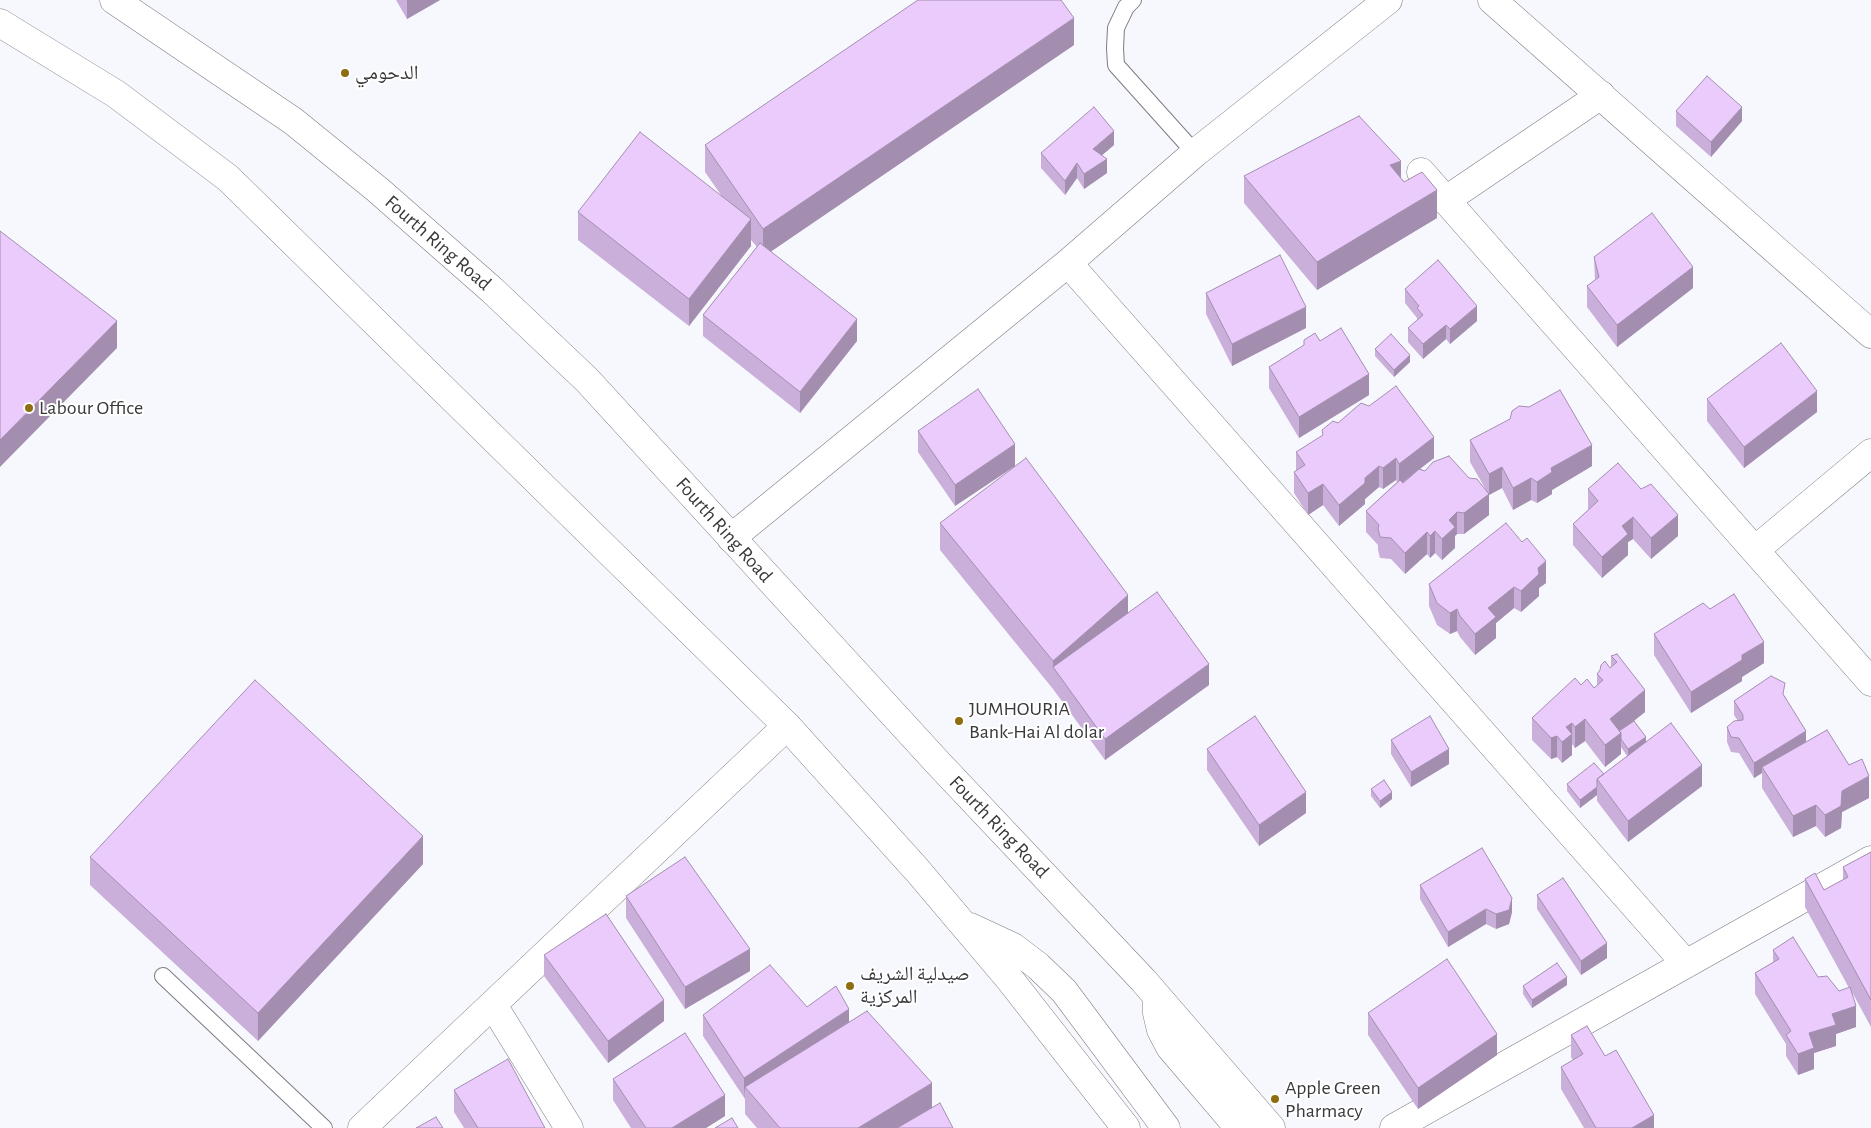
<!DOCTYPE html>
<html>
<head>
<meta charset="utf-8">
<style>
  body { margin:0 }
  canvas { display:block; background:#f7f8fe }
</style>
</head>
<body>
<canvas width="1871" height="1128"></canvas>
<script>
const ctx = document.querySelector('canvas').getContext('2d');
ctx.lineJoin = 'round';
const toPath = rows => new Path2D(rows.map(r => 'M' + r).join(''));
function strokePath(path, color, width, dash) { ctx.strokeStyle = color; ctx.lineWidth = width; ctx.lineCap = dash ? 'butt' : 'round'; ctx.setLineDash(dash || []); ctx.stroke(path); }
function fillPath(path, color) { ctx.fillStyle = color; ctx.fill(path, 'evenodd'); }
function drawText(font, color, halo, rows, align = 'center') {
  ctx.font = font + ' "Alegreya Sans","Noto Naskh Arabic",sans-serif'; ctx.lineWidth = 4; ctx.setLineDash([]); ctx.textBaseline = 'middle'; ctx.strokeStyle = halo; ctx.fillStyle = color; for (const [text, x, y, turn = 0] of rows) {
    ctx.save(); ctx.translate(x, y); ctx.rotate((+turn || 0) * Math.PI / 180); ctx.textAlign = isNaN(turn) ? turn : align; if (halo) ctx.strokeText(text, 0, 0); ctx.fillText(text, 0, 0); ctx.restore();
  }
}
const service = toPath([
  [1133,0,1126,7,1116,28,1115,48,1116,65,1195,153],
  [163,976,324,1128]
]);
const minor = toPath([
  [1492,0,1871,334],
  [1421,172,1871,682],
  [1446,200,1601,95],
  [1068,263,1686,964],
  [731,538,1068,263,1195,153,1388,0],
  [1755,550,1871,453],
  [493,1005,569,1128],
  [362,1128,787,726],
  [1394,1128,1871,860]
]);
const primary = toPath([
  [114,0,293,121,378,190,492,290,587,380,938,763,1143,980,1271,1128],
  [0,23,116,94,228,178,787,726,917,870,1011,981,1126,1128],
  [970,927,1013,947,1038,966,1064,991,1166,1128],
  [1157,996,1157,1013,1161,1030,1170,1047,1239,1128]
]);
const wall = toPath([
  [396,0,440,0,407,19],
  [1074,45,771,251,857,341,800,413,703,336,703,315,757,247,751,240,751,246,689,326,578,240,578,212,721,195,705,172,705,145],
  [1676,111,1742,121,1711,157,1676,126],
  [1114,145,1102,155,1107,173,1084,189,1077,178,1065,195,1041,168,1041,153],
  [1244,176,1401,178,1437,218,1317,290,1244,203],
  [1594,257,1693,288,1617,347,1587,307,1587,286,1595,280],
  [1405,289,1477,321,1450,344,1446,339,1423,359,1408,342,1408,328,1417,321,1417,318,1405,303],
  [1206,293,1306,328,1232,366,1206,314],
  [1304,340,1369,395,1299,438,1269,388,1269,367,1304,346],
  [1375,349,1410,362,1394,377,1375,356],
  [1707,399,1817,412,1744,468,1707,421],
  [918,431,1015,466,955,506,918,452],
  [1470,440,1592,466,1552,490,1552,494,1537,503,1531,500,1513,510,1502,488,1489,495,1489,515,1464,534,1457,534,1455,536,1455,548,1442,560,1435,553,1430,558,1427,554,1405,574,1391,559,1380,558,1378,550,1378,545,1366,532,1366,511,1397,482,1396,480,1383,489,1379,487,1365,499,1365,504,1339,526,1323,505,1308,515,1294,493,1294,472,1296,471,1296,452,1434,458,1420,469,1425,471,1469,478,1486,490,1470,462],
  [1588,489,1678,536,1651,559,1633,539,1628,542,1628,555,1602,578,1573,545,1573,524,1588,510],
  [940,523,1128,613,1209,685,1105,760,1053,689,940,550],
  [1546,583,1539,588,1539,596,1521,612,1514,608,1496,623,1496,638,1475,655,1460,637,1457,631,1450,634,1437,625,1429,606,1429,584],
  [1654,634,1764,663,1742,677,1742,681,1691,713,1654,655],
  [1617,654,1645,712,1634,721,1646,742,1702,786,1628,842,1597,801,1597,795,1580,808,1567,791,1567,784,1604,774,1627,756,1621,747,1621,754,1605,767,1585,741,1575,748,1572,744,1572,755,1562,763,1557,757,1551,759,1532,740,1532,718,1581,685,1594,688,1597,685,1597,674,1611,667,1611,656],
  [1785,696,1806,742,1869,798,1842,812,1841,828,1825,837,1816,826,1793,837,1762,788,1762,773,1754,778,1739,753,1731,752,1727,742,1727,727,1738,721,1734,715,1734,701],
  [1391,740,1449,764,1411,787,1391,754],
  [1207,749,1306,813,1259,846,1207,770],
  [1371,789,1392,799,1380,808,1371,796],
  [1871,852,1871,1027,1852,992,1856,1027,1836,1034,1836,1046,1814,1053,1814,1069,1798,1075,1786,1056,1786,1044,1755,994,1755,973,1773,962,1773,950,1839,991,1849,988,1805,907,1805,879,1824,890,1843,880,1843,867],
  [90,857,423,864,258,1041,90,885],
  [1420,885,1512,912,1509,924,1496,929,1486,924,1448,947,1420,899],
  [1537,895,1607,958,1581,975,1537,909],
  [626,896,750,971,685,1009,626,918],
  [544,955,664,1021,608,1063,544,976],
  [1567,985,1532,1008,1523,994,1523,986],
  [807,1007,849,1022,932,1108,953,1128,757,1128,745,1114,745,1099,703,1036,703,1015],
  [1368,1013,1497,1055,1418,1109,1368,1035],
  [1571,1035,1605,1056,1654,1128,1584,1128,1561,1089,1561,1067,1573,1060,1571,1057],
  [613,1079,725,1116,706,1128,631,1128,613,1100],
  [454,1090,545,1128,464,1128,454,1112]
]);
const shadedWall = toPath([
  [407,0,440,0,407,19],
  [1074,18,1074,45,763,257,763,229],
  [1742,107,1742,121,1711,157,1711,142],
  [1114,131,1114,145,1093,163,1093,149],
  [1107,159,1107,173,1084,189,1084,174],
  [1401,161,1401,189,1390,165],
  [1077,163,1077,178,1065,195,1065,181],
  [1437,190,1437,218,1317,290,1317,262],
  [751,219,751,246,689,326,689,299],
  [1693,267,1693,288,1617,347,1617,325],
  [1477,306,1477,321,1450,344,1450,329],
  [1306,307,1306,328,1232,366,1232,344],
  [857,319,857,341,800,413,800,392],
  [117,321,117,348,0,467,0,440],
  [1446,325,1446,339,1423,359,1423,344],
  [1410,355,1410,362,1394,377,1394,370],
  [1369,374,1369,395,1299,438,1299,417],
  [1817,391,1817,412,1744,468,1744,447],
  [1434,437,1434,458,1399,485,1399,464],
  [1015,444,1015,466,955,506,955,485],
  [1592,445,1592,466,1552,490,1552,494,1537,503,1537,482,1551,468],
  [1396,458,1396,480,1383,489,1383,468],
  [1379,466,1379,487,1365,499,1365,504,1339,526,1339,505,1365,478],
  [1502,467,1502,488,1489,495,1489,515,1464,534,1464,513,1489,494,1489,474],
  [1531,478,1531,500,1513,510,1513,488],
  [1323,484,1323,505,1308,515,1308,493],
  [1457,512,1457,534,1455,536,1455,548,1442,560,1442,539,1449,520],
  [1678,515,1678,536,1651,559,1651,538],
  [1633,517,1633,539,1628,542,1628,555,1602,578,1602,557,1622,526],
  [1435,531,1435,553,1430,558,1430,536],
  [1427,532,1427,554,1405,574,1405,553],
  [1546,561,1546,583,1539,588,1539,596,1521,612,1521,591,1538,568],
  [1514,587,1514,608,1496,623,1496,638,1475,655,1475,634,1488,608],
  [1128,595,1128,622,1053,667,1053,661],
  [1457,609,1457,631,1450,634,1450,613],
  [1764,642,1764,663,1742,677,1742,681,1691,713,1691,692,1742,655],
  [1209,664,1209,685,1105,760,1105,739],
  [1645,690,1645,712,1617,734,1610,719],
  [1585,719,1585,741,1575,748,1575,727],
  [1572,723,1572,755,1562,763,1562,742,1566,727],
  [1806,731,1806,746,1762,767,1762,773,1754,778,1754,763],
  [1621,733,1621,754,1605,767,1605,745],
  [1557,736,1557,757,1551,759,1551,738],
  [1646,737,1646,744,1628,757,1628,749],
  [1449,749,1449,764,1411,787,1411,772],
  [1702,765,1702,786,1628,842,1628,821],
  [1869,776,1869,798,1842,812,1841,828,1825,837,1825,815,1842,791],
  [1597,787,1597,795,1580,808,1580,800],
  [1306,792,1306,813,1259,846,1259,825],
  [1392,792,1392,799,1380,808,1380,801],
  [1816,805,1816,826,1793,837,1793,816],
  [423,836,423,864,258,1041,258,1013],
  [1512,898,1512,912,1509,924,1496,929,1496,914],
  [1486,909,1486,924,1448,947,1448,932],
  [1607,943,1607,958,1581,975,1581,961],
  [750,949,750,971,685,1009,685,987],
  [1567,977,1567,985,1532,1008,1532,1000],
  [664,1000,664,1021,608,1063,608,1041],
  [1856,1006,1856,1027,1836,1034,1836,1046,1814,1053,1814,1069,1798,1075,1798,1054,1809,1033,1832,1014],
  [849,1009,849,1030,745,1087,744,1099,744,1078],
  [1497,1034,1497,1055,1418,1109,1418,1088],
  [932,1083,932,1111,903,1128,858,1128],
  [725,1095,725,1116,706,1128,672,1128],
  [1654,1115,1654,1128,1632,1128]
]);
const building = toPath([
  [918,0,1061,0,1074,18,763,229,705,145,918,0],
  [1707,76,1742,107,1711,142,1676,111,1707,76],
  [1094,107,1114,131,1093,149,1107,159,1084,174,1077,163,1065,181,1041,153,1094,107],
  [1359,116,1401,161,1390,165,1404,182,1422,172,1437,190,1317,262,1244,176,1359,116],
  [640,132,751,219,689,299,578,212,640,132],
  [1652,213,1693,267,1617,325,1587,286,1599,277,1594,257,1652,213],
  [0,231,117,321,0,440,0,231],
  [760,243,857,319,800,392,703,315,760,243],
  [1280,255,1306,307,1232,344,1206,293,1280,255],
  [1438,260,1477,306,1450,329,1446,325,1423,344,1408,328,1423,315,1417,308,1419,306,1405,289,1438,260],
  [1341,328,1369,374,1299,417,1269,367,1304,345,1304,340,1315,333,1320,341,1341,328],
  [1391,334,1410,355,1394,370,1375,349,1391,334],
  [1781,343,1817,391,1744,447,1707,399,1781,343],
  [1396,386,1434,437,1399,464,1396,458,1383,468,1379,466,1365,478,1365,483,1339,505,1323,484,1308,493,1294,472,1305,465,1296,452,1323,435,1322,430,1333,421,1338,423,1361,403,1369,406,1396,386],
  [978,389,1015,444,955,485,918,431,978,389],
  [1560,390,1592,445,1551,468,1552,472,1537,482,1531,478,1513,488,1502,467,1489,474,1470,440,1510,419,1512,411,1519,406,1529,407,1560,390],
  [1449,456,1469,478,1477,479,1489,494,1464,513,1457,512,1449,520,1455,527,1442,539,1435,531,1430,536,1427,532,1405,553,1391,538,1380,537,1378,528,1379,525,1366,511,1400,480,1403,483,1419,469,1425,471,1433,462,1449,456],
  [1026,458,1128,595,1053,661,940,523,1026,458],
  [1618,463,1641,489,1651,484,1678,515,1651,538,1633,517,1622,526,1628,534,1602,557,1573,524,1598,501,1588,489,1618,463],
  [1506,523,1522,542,1527,538,1546,561,1538,568,1539,574,1521,591,1514,587,1488,608,1496,617,1475,634,1460,616,1457,609,1450,613,1437,603,1429,584,1506,523],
  [1157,592,1209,664,1105,739,1053,667,1157,592],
  [1734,594,1764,642,1742,655,1742,660,1691,692,1654,634,1703,603,1710,609,1734,594],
  [1617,654,1645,690,1610,719,1621,733,1605,745,1585,719,1575,727,1572,723,1566,727,1572,734,1562,742,1557,736,1551,738,1532,718,1575,678,1581,685,1587,679,1594,688,1603,680,1597,674,1600,670,1601,665,1605,661,1610,668,1617,662,1611,656,1617,654],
  [1771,676,1785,683,1783,694,1806,731,1754,763,1739,738,1731,737,1727,727,1734,721,1743,720,1743,715,1734,701,1771,676],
  [255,680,423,836,258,1013,90,857,255,680],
  [1255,716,1306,792,1259,825,1207,749,1255,716],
  [1430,716,1449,749,1411,772,1391,740,1430,716],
  [1634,721,1646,737,1628,749,1621,739,1621,733,1619,731,1634,721],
  [1671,723,1702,765,1628,821,1597,779,1671,723],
  [1827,730,1849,765,1862,759,1869,776,1842,791,1841,806,1825,815,1816,805,1793,816,1762,767,1827,730],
  [1594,763,1604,774,1597,779,1597,787,1580,800,1567,784,1594,763],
  [1384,780,1392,792,1380,801,1371,789,1384,780],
  [1482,848,1512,898,1509,910,1496,914,1486,909,1448,932,1420,885,1482,848],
  [1871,852,1871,1000,1805,879,1815,873,1824,890,1848,877,1843,867,1871,852],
  [685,857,750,949,685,987,626,896,685,857],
  [1563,878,1607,943,1581,961,1537,895,1563,878],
  [606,914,664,1000,608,1041,544,955,606,914],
  [1793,937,1818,977,1827,976,1839,991,1850,987,1856,1006,1832,1014,1836,1025,1809,1033,1814,1048,1798,1054,1786,1035,1791,1031,1755,973,1779,959,1773,950,1793,937],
  [1447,959,1497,1034,1418,1088,1368,1013,1447,959],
  [1557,963,1567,977,1532,1000,1523,986,1557,963],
  [770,965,807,1007,836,986,849,1009,744,1078,703,1015,770,965],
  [867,1011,932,1083,858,1128,780,1128,745,1087,867,1011],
  [1587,1026,1605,1056,1616,1050,1654,1115,1632,1128,1596,1128,1561,1067,1583,1054,1571,1035,1587,1026],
  [685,1033,725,1095,672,1128,646,1128,613,1079,685,1033],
  [508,1059,545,1128,478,1128,454,1090,508,1059],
  [940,1103,953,1128,897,1128,940,1103],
  [436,1117,443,1128,416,1128,436,1117],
  [732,1118,738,1128,715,1128,732,1118]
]);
const markers = [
  [345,73,5,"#8f6d11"],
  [29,408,5,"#8f6d11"],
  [959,721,5,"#8f6d11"],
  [850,986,5,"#8f6d11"],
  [1275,1099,5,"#8f6d11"]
];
const poiNames = [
  ["الدحومي",355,73],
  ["Labour Office",39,408],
  ["JUMHOURIA",969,709],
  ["Bank-Hai Al dolar",969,732],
  ["صيدلية الشريف",860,974],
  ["المركزية",860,997],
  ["Apple Green",1285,1088],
  ["Pharmacy",1285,1111]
];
const streetNames = [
  ["Fourth Ring Road",438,243,41],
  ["Fourth Ring Road",724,530,48],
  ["Fourth Ring Road",999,827,46]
];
strokePath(service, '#7c7c82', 18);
strokePath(minor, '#7c7c82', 29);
strokePath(primary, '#7c7c82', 29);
strokePath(service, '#fff', 16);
strokePath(minor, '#fff', 28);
strokePath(primary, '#fff', 28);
fillPath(wall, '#c9afd9');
fillPath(shadedWall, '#a48eb0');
fillPath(building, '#eacbfc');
strokePath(building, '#a48eb0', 1);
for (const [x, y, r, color] of markers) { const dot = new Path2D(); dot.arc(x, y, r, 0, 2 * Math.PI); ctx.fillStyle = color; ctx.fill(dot); strokePath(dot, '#fff', 2); }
drawText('20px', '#39393b', '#fff', poiNames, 'left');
drawText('20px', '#39393b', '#fff', streetNames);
</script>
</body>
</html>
